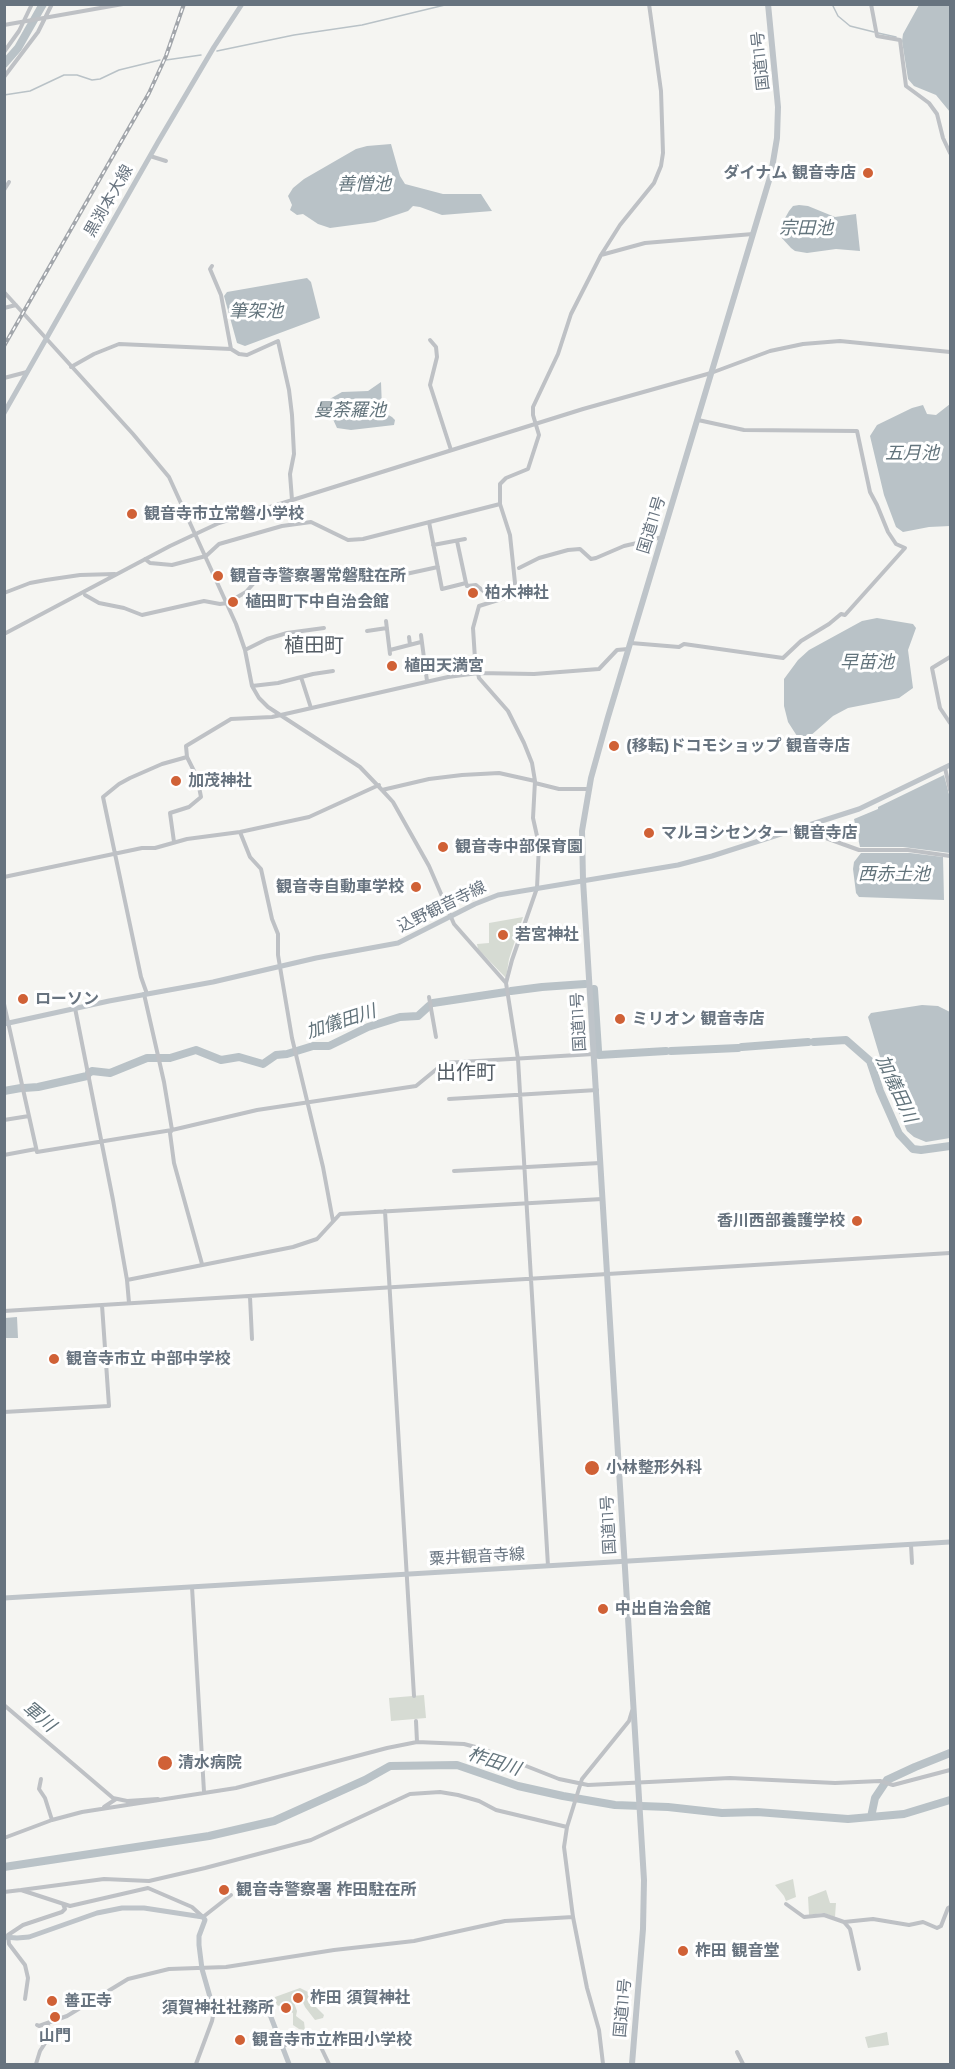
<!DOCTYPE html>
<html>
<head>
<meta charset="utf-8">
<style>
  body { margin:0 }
  #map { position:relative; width:955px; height:2069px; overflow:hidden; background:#f5f5f2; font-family:Montserrat,sans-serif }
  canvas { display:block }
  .frame { position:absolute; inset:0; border:6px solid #67737f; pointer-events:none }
</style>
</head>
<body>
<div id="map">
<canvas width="955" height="2069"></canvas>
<div class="frame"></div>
</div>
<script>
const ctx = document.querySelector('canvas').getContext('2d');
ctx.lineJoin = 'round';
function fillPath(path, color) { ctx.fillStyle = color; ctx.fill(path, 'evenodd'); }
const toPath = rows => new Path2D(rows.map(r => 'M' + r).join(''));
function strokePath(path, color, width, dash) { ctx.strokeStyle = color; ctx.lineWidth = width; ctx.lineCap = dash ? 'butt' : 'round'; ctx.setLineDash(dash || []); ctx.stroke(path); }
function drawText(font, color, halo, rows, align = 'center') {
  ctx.font = font + ' Montserrat,"Noto Sans JP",sans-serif'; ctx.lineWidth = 6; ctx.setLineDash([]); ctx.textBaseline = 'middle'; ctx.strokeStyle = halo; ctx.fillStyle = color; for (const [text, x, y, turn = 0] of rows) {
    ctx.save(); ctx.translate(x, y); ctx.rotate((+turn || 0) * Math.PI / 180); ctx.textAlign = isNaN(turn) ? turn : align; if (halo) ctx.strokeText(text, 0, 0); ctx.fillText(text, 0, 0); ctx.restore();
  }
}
const green = toPath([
  [523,917,509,959,506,978,478,949,477,944,489,943,489,923],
  [424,1695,426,1718,391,1721,389,1698],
  [793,1879,796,1897,786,1901,784,1896,775,1885],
  [826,1890,830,1903,836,1903,835,1917,823,1913,809,1915,808,1897],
  [300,1988,308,1992,311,2002,324,2015,323,2018,315,2020,305,2007,302,2000,294,1996,293,2000,297,2011,296,2016,304,2022,305,2030,299,2029,293,2025,293,2013,273,2003,275,1997],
  [887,2032,889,2045,868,2048,865,2037]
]);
const water = toPath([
  [919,5,950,5,950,112,936,95,914,86,908,79,902,41,903,34],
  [391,144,400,176,405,184,443,194,481,194,492,211,442,215,420,207,413,206,408,211,375,222,330,228,318,224,303,214,297,215,290,210,292,205,288,196,293,188,304,179,356,149,367,146],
  [799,205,808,206,835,217,856,214,860,251,836,249,807,253,795,251,791,248,780,236,780,227,789,211,793,206],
  [307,278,311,282,320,318,245,346,237,343,224,296,227,292],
  [381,382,382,408,383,412,392,417,395,420,394,425,351,430,337,428,326,404,328,400,342,392,368,391],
  [950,404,950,526,929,527,903,532,896,527,884,495,870,436,877,425,912,408,923,405,927,414,936,415],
  [877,618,913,624,916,628,908,650,913,688,899,698,848,708,833,716,809,737,802,740,797,736,788,722,784,706,784,679,798,660,809,650,862,621],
  [944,775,950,798,950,853,903,847,860,847,854,819,878,809,878,807],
  [861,853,910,853,943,857,944,900,859,897,856,893,853,869,854,862],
  [922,1005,938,1006,950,1012,950,1138,926,1142,914,1137,907,1131,892,1097,868,1017,871,1013],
  [17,1317,18,1338,5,1338,5,1318]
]);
const stream = toPath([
  [832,4,838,16,850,26,874,32],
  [878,33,896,37],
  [217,51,294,35,362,25,449,4],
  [166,60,201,55],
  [4,95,30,91,64,75,77,75,92,80,100,79,119,70,160,60]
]);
const river = toPath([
  [4,64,18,48,43,4],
  [594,989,598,1050],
  [511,991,542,987,585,984],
  [433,1003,506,992],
  [814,1042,846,1040,870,1061,880,1091,899,1134,913,1149,921,1150,950,1146],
  [742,1047,808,1042],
  [671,1051,738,1048],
  [599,1055,666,1051],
  [89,1073,92,1071,110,1073,147,1058,170,1058,196,1050,221,1060,239,1057,263,1064,276,1055,287,1054,313,1046,329,1046,368,1027,400,1017,418,1016,429,1006],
  [24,1088,38,1087,87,1076],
  [4,1091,21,1088],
  [871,1817,875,1798,887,1780,915,1767,950,1753],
  [4,1867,209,1836,274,1821,365,1780,390,1766,457,1765,518,1786,563,1796,615,1805,668,1807,722,1813,757,1812,848,1819,904,1814,950,1800]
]);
const minor = toPath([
  [871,4,877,36,900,40,906,86,929,103,937,114,943,138,950,153],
  [4,25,123,4],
  [4,52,19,31,32,4],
  [4,77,38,32,52,4],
  [150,156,166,161],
  [4,190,9,182],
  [601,255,645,243,753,234],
  [212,266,210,269,221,295,231,349],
  [4,292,133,434,169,477,236,624,245,650,252,686,259,698,268,707,360,767,382,790,393,802,429,866,454,924,506,983],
  [4,308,16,305],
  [430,340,436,347,437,357,430,385,451,450],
  [71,367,94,354,119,344,231,349,239,354,247,355,278,341,289,390,292,415,294,454,290,474,292,500,290,512,293,524],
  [4,378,27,372],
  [429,522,442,589,466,583,457,541],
  [433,545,465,539],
  [145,559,150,563,172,565,206,556,219,544,282,526,311,522,348,540,363,539,500,504],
  [519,568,539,558,568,550,580,549,591,559,596,558,624,546,663,537],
  [392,577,438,567],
  [466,583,467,586,476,585,494,600],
  [4,593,30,583,46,580,80,575,115,574],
  [85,595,99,603,124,608,142,615,204,601,220,604,227,603,246,592,253,584,258,574,275,574,282,571,297,570,322,571],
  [386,621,390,654],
  [367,631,387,628],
  [4,634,170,546,219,523,583,409,711,373,770,351,803,344,840,341,950,352],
  [421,635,427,681],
  [409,637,410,645],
  [631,643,679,647,684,644,783,658,801,641,829,624,841,614,845,615,905,548,896,544,888,532,877,505,870,492,857,431,744,430,698,420],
  [245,650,267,639,287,633,324,628],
  [390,650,421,642],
  [950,657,932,668,940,708,950,723],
  [301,677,311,708],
  [252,686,278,683,313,674,333,671],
  [945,768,950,790],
  [535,783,559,789,589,789],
  [382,790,429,779,462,775,499,773,535,781],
  [801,829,859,850,908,850,950,856],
  [240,832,250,857,261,869,272,919,278,934,278,955,292,1038,323,1167,333,1221],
  [174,842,170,813,189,807,201,797,197,777,187,757,186,746,231,719,272,717,448,677,478,673,534,674,599,669,617,650,628,649],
  [4,877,142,848,155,848,187,839,240,832,309,817,379,785],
  [144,994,164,1082,172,1130,170,1133,174,1163,202,1264],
  [147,994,141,977,103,797,119,784,130,778,162,764,187,757],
  [429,997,436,1037],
  [4,1004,37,1152,172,1130,257,1110,416,1086,444,1063,594,1054],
  [75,1008,113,1200,127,1280,129,1303],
  [449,1099,597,1090],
  [4,1120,29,1116],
  [4,1155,36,1149],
  [454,1171,600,1163],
  [385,1211,414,1696],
  [127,1280,293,1247,317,1239,340,1214,602,1199],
  [250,1297,252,1339],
  [4,1311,950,1253],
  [4,1412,109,1406,102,1305],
  [911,1545,912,1563],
  [548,1566,518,1059,506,983,512,960,537,888,539,845,533,818,535,781,532,763,524,743,508,711,479,678,475,659,473,628,479,606,508,597,515,583,510,535,500,504,500,484,506,478,528,469,539,435,533,415,533,407,558,354,571,314,601,255,620,225,654,183,661,166,663,153,661,91,649,4],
  [192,1587,204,1792],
  [4,1705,113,1798,127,1801,158,1799],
  [416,1721,417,1742],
  [41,1779,39,1789,45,1798,52,1820],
  [104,1807,116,1799],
  [4,1838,52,1820,82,1812,236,1788,387,1748,417,1742,464,1744,483,1749,559,1779,588,1785,730,1778,835,1783,880,1781,893,1785,950,1770],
  [21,1890,104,1879,149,1881,205,1868,311,1840,410,1794,440,1792,458,1795,479,1801,496,1810,567,1827],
  [4,1892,21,1890,70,1906,148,1888,192,1907,203,1917,231,1895],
  [786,1904,804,1917,824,1915,844,1922,873,1919,909,1925,923,1922,937,1928,941,1926,948,1908,950,1907],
  [844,1922,850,1929,859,1969],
  [25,1999,28,1978,25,1965,9,1944,8,1935,23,1925,62,1912,65,1909,63,1904],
  [37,2025,39,2026,67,2016,128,1979,169,1969,226,1967,334,1950,414,1941,505,1921,573,1917],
  [282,2046,316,2037,329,2064],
  [737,2052,743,2064],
  [36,2064,40,2051,49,2037,48,2023],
  [196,2064,212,2021,215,2006],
  [603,2064,599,2030,587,1988,573,1917,564,1847,567,1827,582,1779,629,1721,632,1711]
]);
const major = toPath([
  [4,413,158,142,214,47,242,4],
  [4,1024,109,1001,213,982,316,958,398,943,475,904,498,895,678,865,712,856,859,809,950,765],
  [4,1598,950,1542],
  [4,1937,17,1938,29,1937,97,1913,122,1908,144,1908,203,1917,205,1920,199,1936,199,1945,202,1969,212,2004,215,2006,252,2004,265,2006,269,2012,289,2064]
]);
const highway = toPath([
  [632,2064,643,1929,644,1880,583,880,582,831,591,778,608,717,771,174,777,138,778,107,768,4]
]);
const rail = toPath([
  [4,346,149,93,166,56,184,4]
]);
const markers = [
  [868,173,6,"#d06136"],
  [132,514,6,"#d06136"],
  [218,576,6,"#d06136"],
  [473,593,6,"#d06136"],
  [233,602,6,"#d06136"],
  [392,666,6,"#d06136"],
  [614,746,6,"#d06136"],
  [176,781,6,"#d06136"],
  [649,833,6,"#d06136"],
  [443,847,6,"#d06136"],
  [416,887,6,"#d06136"],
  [503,935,6,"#d06136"],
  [23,999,6,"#d06136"],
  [620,1019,6,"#d06136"],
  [857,1221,6,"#d06136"],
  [54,1359,6,"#d06136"],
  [592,1468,8,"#d06136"],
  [603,1609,6,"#d06136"],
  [165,1763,8,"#d06136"],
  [224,1890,6,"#d06136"],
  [683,1951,6,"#d06136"],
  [298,1998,6,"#d06136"],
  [52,2001,6,"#d06136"],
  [286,2008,6,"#d06136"],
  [55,2017,6,"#d06136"],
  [240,2040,6,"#d06136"]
];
const streetNames = [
  ["国道11号",761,61,-96],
  ["黒渕本大線",109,201,-60],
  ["国道11号",652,525,-73],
  ["込野観音寺線",442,907,-26],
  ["国道11号",579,1022,-93],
  ["国道11号",609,1525,-93],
  ["粟井観音寺線",477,1557,-3],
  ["国道11号",623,2008,-85]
];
const poiNames = [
  ["ダイナム 観音寺店",856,173,"right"],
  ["観音寺市立常磐小学校",144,514],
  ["観音寺警察署常磐駐在所",230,576],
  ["柏木神社",485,593],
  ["植田町下中自治会館",245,602],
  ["植田天満宮",404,666],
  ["(移転)ドコモショップ 観音寺店",626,746],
  ["加茂神社",188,781],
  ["マルヨシセンター 観音寺店",661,833],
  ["観音寺中部保育園",455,847],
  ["観音寺自動車学校",404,887,"right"],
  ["若宮神社",515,935],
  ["ローソン",35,999],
  ["ミリオン 観音寺店",632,1019],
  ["香川西部養護学校",845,1221,"right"],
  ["観音寺市立 中部中学校",66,1359],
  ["小林整形外科",606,1468],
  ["中出自治会館",615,1609],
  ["清水病院",178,1763],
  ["観音寺警察署 柞田駐在所",236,1890],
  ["柞田 観音堂",695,1951],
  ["柞田 須賀神社",310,1998],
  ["善正寺",64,2001],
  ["須賀神社社務所",274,2008,"right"],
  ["山門",55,2036,"center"],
  ["観音寺市立柞田小学校",252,2040]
];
const waterNames = [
  ["善憎池",364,185],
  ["宗田池",806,229],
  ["筆架池",256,312],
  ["曼荼羅池",350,411],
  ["五月池",912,454],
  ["早苗池",867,663],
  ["西赤土池",894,875],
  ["加儀田川",341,1022,-18],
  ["加儀田川",896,1089,65],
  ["軍川",39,1717,40],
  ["柞田川",494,1762,18]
];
const quarterNames = [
  ["植田町",314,646],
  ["出作町",466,1073]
];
fillPath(green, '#d6dbd3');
fillPath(water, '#b9c2c7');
strokePath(stream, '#b9c2c7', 1.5);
strokePath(river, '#b9c2c7', 8);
strokePath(minor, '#bec1c5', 4);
strokePath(major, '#bec4c9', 5);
strokePath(highway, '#bec4c9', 6);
strokePath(rail, '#a2a6ab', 4);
strokePath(rail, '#fff', 1.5, [4.5]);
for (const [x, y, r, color] of markers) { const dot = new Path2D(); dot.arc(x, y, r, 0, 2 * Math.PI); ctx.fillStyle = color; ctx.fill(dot); strokePath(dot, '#fff', 2); }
drawText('16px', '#67737f', '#fff', streetNames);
drawText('bold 16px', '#67737f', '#fff', poiNames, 'left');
drawText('italic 18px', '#63747c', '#fff', waterNames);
drawText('20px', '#545d65', '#fff', quarterNames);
</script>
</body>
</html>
